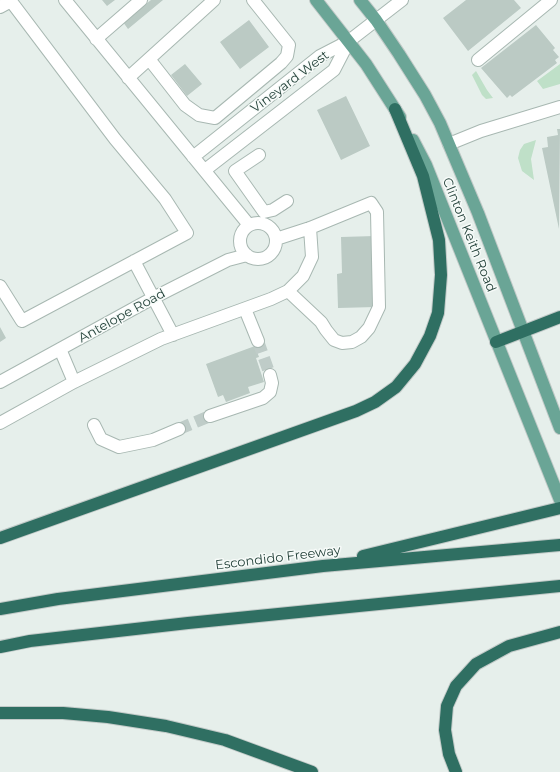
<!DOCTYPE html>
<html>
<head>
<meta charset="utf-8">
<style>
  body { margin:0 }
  canvas { display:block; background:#e6efeb }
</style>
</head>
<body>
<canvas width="560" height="772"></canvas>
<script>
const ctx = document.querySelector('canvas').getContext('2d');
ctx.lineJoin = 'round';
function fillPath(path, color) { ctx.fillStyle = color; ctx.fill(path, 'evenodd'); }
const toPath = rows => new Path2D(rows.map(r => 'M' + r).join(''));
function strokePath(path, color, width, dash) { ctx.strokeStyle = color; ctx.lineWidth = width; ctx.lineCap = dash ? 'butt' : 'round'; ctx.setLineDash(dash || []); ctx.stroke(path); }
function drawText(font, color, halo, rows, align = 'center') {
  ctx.font = font + ' Montserrat,sans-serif'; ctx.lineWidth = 3; ctx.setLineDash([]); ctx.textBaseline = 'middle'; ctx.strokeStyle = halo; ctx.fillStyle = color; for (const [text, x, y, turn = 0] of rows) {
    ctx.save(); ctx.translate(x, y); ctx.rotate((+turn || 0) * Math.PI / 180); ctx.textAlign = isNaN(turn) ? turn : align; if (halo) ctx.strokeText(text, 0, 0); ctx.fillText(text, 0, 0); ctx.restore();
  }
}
const green = toPath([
  [560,64,560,84,543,89,537,81],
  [476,71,487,90,493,98,486,99,482,95,472,75],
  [536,140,531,159,534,180,522,171,518,158,520,150,524,144]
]);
const building = toPath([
  [102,0,115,0,107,6],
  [151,0,163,0,128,29,123,22],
  [466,0,514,0,521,8,468,51,443,18],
  [249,20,269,47,240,69,220,42],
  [536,25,555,48,553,50,559,57,555,60,557,63,512,97,510,95,507,98,481,68],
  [185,64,202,84,187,96,171,75],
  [346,96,370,146,341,160,317,110],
  [557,129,560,129,559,229,542,148,548,147,547,137,558,135],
  [375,236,376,307,338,308,337,274,342,273,341,237],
  [0,327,6,338,0,342],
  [255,346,259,357,256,358,264,382,248,387,250,393,226,402,223,395,218,397,206,364]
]);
const minorTunnel = toPath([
  [258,341,270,375],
  [179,429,210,416]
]);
const minor = toPath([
  [65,0,249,225],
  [0,7,11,1],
  [96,39,141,0],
  [149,59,185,105,199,115,215,118,281,63,287,56,289,45,253,0],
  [478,60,551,0],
  [128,78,214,0],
  [449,144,481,131,560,107],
  [259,155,235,171,264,212,273,210,287,201],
  [193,157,320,56,349,41,402,0],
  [205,170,334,70,349,41],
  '240 241a18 18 0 1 1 36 0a18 18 0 1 1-36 0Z',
  [276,239,310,228,371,203,377,212,379,307,369,328,361,337,352,342,342,343,334,340,326,330,321,322,288,291],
  [134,261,173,335],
  [0,286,22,321,187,233,165,199,115,139,10,0],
  [245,309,258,341],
  [60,349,74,382],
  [0,382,153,298,228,260,247,255],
  [210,416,263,398,270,392,272,383,270,375],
  [0,423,74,382,161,339,271,299,288,291,303,276,312,257,310,228],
  [94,425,101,439,119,447,153,440,179,429]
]);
const major = toPath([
  [316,0,366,64,400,117],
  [360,0,376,20,399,54,425,95,440,123,478,213,560,428],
  [413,140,426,165,560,500]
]);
const highway = toPath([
  [496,342,560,317],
  [0,538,356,411,375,402,396,387,415,364,430,336,438,313,441,275,439,240,423,176,395,109],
  [363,556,560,508],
  [0,609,58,599,323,566,560,545],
  [0,647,30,641,188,623,560,586],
  [0,713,63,713,108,717,166,726,225,740,312,772],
  [456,772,449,754,445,730,447,706,456,686,476,664,509,646,560,632]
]);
const streetNames = [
  ["Vineyard West",290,82,-37],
  ["Clinton Keith Road",469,235,68],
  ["Antelope Road",122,316,-29],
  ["Escondido Freeway",278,558,-7]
];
fillPath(green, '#bfe0c8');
fillPath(building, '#bbcac4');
strokePath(minorTunnel, '#bfccc8', 12, [12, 6]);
strokePath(minor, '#a8b8b2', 14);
strokePath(major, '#c2cac8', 14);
strokePath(highway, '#c2cac8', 14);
strokePath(minor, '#fff', 12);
strokePath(major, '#6aa596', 12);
strokePath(highway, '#2f6f62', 12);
drawText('13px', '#24423a', '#f7fbf9', streetNames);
</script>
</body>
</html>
